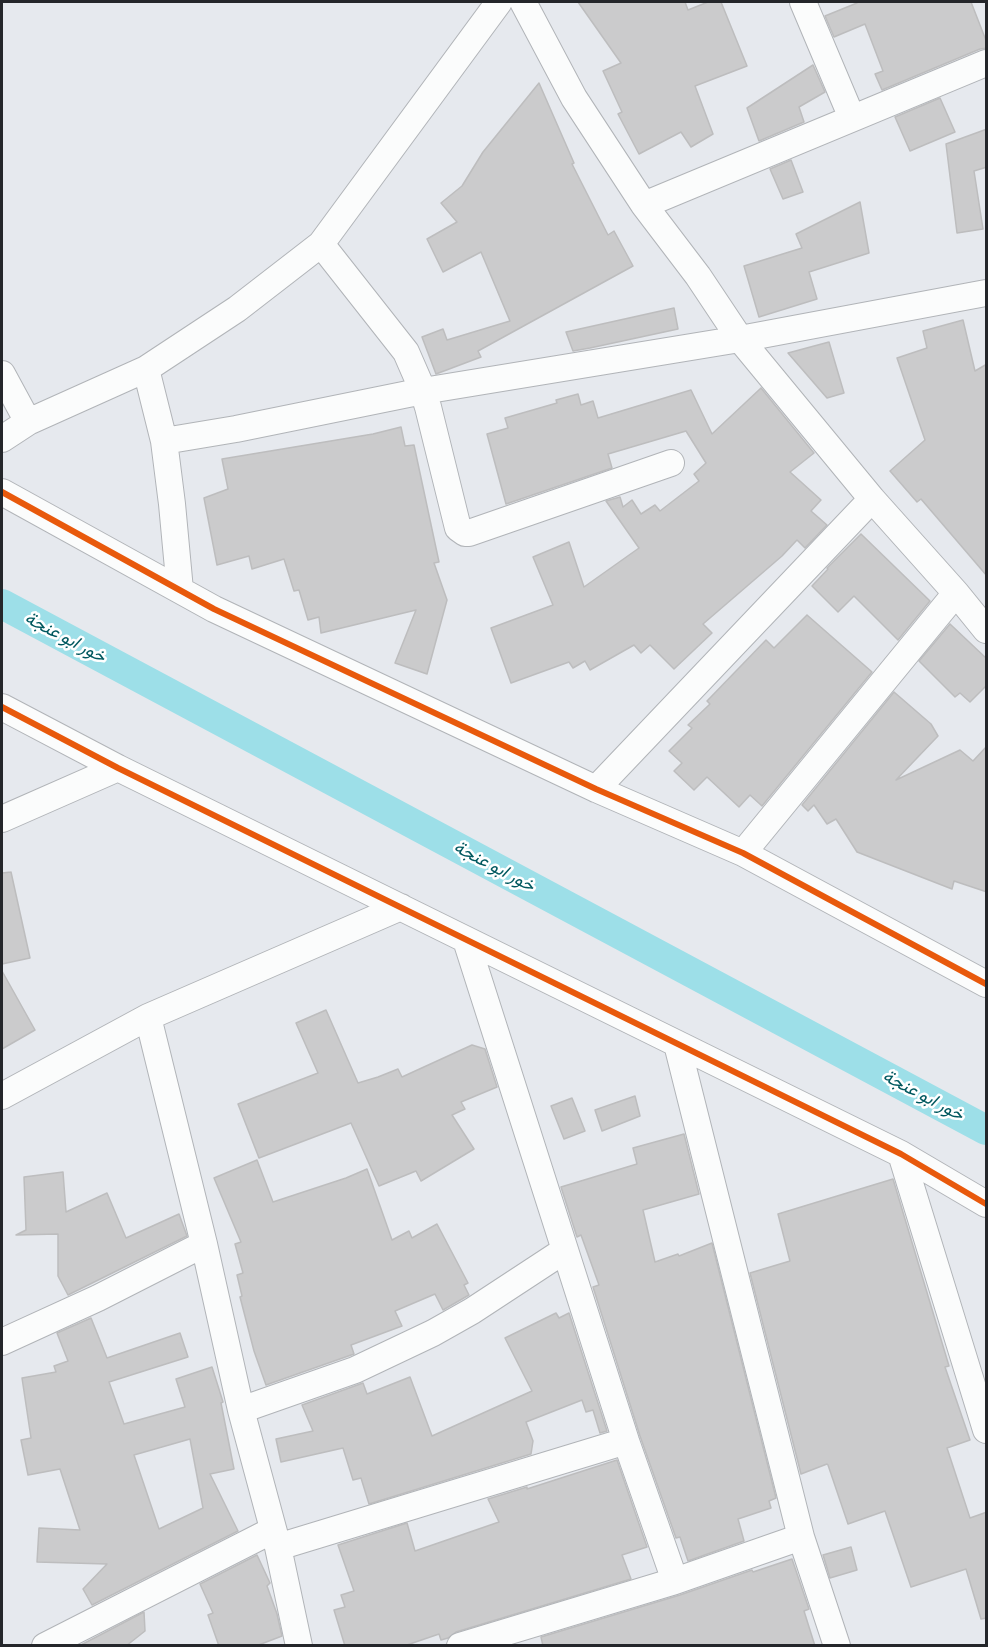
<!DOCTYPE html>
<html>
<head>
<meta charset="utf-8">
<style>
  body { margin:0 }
  #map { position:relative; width:988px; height:1647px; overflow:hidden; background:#e6e9ee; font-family:Signika,sans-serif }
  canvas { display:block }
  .frame { position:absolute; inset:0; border:3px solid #24262a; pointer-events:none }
</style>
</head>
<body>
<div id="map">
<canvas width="988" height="1647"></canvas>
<div class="frame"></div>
</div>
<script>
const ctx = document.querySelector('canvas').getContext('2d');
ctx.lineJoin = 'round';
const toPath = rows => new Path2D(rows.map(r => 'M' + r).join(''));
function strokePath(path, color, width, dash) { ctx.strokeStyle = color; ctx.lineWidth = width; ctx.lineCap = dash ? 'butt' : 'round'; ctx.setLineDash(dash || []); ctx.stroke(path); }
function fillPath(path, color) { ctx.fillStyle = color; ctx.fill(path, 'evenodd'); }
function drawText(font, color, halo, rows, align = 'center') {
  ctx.font = font + ' Signika,Vazirmatn,sans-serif'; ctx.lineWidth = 5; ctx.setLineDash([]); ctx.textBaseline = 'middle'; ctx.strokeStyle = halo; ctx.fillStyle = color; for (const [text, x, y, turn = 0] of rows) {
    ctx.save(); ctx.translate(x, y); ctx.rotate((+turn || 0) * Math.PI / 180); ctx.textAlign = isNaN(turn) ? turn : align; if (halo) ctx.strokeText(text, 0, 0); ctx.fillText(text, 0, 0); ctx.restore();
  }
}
const canal = toPath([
  [2,604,986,1130]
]);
const building = toPath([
  [578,2,685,2,688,10,708,2,721,2,747,66,695,86,713,134,691,147,681,132,639,154,618,114,622,112,603,71,621,63,578,2],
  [856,2,971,2,987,43,987,48,980,49,882,90,875,74,883,71,865,24,834,37,825,16,857,3,856,2],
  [813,65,825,92,799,107,804,122,759,141,747,108,813,65],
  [539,83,574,163,572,164,608,235,614,231,633,266,478,351,481,357,436,374,422,337,443,329,447,340,510,321,481,252,443,272,427,239,457,222,441,203,462,186,483,152,539,83],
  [940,98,955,132,910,151,895,117,940,98],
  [987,129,987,167,974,171,983,229,957,233,946,144,987,129],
  [791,160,803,192,783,199,770,169,791,160],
  [860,202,869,253,809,272,817,299,759,317,744,266,802,248,796,234,860,202],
  [674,308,678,329,590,348,573,351,566,332,674,308],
  [963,320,975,371,987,364,987,576,921,499,917,502,890,471,925,440,897,358,927,348,923,331,963,320],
  [829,342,844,393,827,398,788,353,829,342],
  [761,388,814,453,790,472,821,500,811,511,827,525,805,548,797,540,782,556,703,624,712,633,674,669,650,645,641,653,634,645,590,670,585,661,573,668,569,662,511,683,491,628,553,605,533,557,569,542,584,587,639,548,606,501,620,497,623,507,632,500,641,514,655,505,660,511,699,481,694,474,706,463,686,431,608,454,612,468,506,504,487,434,508,428,505,418,557,403,556,400,578,394,581,405,593,401,598,418,691,390,712,434,761,388],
  [401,427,405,446,414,445,439,562,434,563,447,600,427,674,395,663,416,610,321,633,319,617,308,620,299,590,294,591,284,559,252,569,249,556,217,565,204,498,228,489,222,459,373,434,401,427],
  [861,534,930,601,898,640,854,596,838,612,812,586,828,569,827,568,861,534],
  [807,615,872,672,762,806,750,795,739,807,707,777,694,790,674,771,682,763,669,751,692,728,688,725,710,704,707,701,766,640,774,648,807,615],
  [950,624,987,659,987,685,970,702,960,693,955,697,919,661,950,624],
  [894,692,931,724,938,736,896,780,960,750,973,761,987,746,987,892,954,881,952,889,857,852,836,819,827,824,814,805,808,811,802,805,894,692],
  [11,872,30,958,2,964,2,873,11,872],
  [2,971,35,1030,2,1049,2,971],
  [326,1010,358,1083,378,1077,398,1069,402,1077,472,1045,485,1049,497,1087,461,1102,465,1109,452,1115,474,1149,421,1181,416,1171,379,1186,351,1123,259,1158,238,1104,318,1073,296,1023,326,1010],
  [635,1096,640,1116,602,1131,595,1110,635,1096],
  [572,1098,585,1131,564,1139,551,1106,572,1098],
  [684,1134,699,1194,643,1210,655,1262,678,1254,679,1256,712,1243,776,1498,769,1501,771,1508,738,1519,744,1541,688,1561,680,1537,676,1538,640,1436,593,1287,599,1285,581,1235,577,1237,561,1187,637,1164,633,1148,684,1134],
  [257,1160,273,1202,346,1178,367,1169,392,1240,409,1231,412,1238,437,1224,468,1283,464,1285,469,1295,443,1310,435,1294,395,1311,402,1326,351,1345,354,1354,266,1385,254,1351,240,1297,242,1296,237,1275,243,1273,235,1244,241,1242,214,1178,257,1160],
  [63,1172,66,1212,107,1193,126,1238,179,1214,187,1236,68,1295,58,1276,58,1234,16,1235,26,1230,24,1177,63,1172],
  [893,1179,949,1366,945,1367,970,1440,947,1448,970,1518,987,1512,987,1618,981,1619,966,1569,911,1587,885,1511,848,1524,828,1465,827,1464,801,1474,750,1273,790,1261,778,1214,893,1179],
  [556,1313,559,1318,569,1313,607,1431,600,1433,593,1410,586,1412,582,1400,526,1422,533,1441,531,1454,369,1504,361,1478,353,1480,343,1448,281,1462,276,1439,313,1431,302,1405,363,1383,367,1394,410,1377,432,1436,532,1391,505,1338,556,1313],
  [91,1318,107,1358,180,1333,188,1357,109,1382,124,1424,185,1407,176,1379,212,1367,223,1402,221,1403,234,1469,210,1474,238,1531,92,1605,83,1589,107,1564,37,1562,39,1528,80,1530,60,1469,28,1475,21,1440,31,1438,22,1378,56,1372,54,1366,68,1361,57,1333,91,1318],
  [190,1439,203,1508,159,1529,134,1455,190,1439],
  [617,1460,647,1547,622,1555,631,1579,456,1632,448,1638,441,1640,439,1634,404,1646,345,1646,334,1610,345,1607,341,1595,354,1591,338,1545,407,1523,415,1551,499,1522,488,1499,527,1487,527,1489,617,1460],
  [851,1547,857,1570,830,1578,823,1555,851,1547],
  [257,1555,270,1583,267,1586,277,1614,282,1636,256,1646,219,1646,208,1615,213,1613,200,1584,257,1555],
  [792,1559,809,1609,804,1611,815,1646,543,1646,541,1637,680,1595,752,1570,753,1572,792,1559],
  [144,1612,145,1631,126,1646,79,1646,144,1612]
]);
const street = toPath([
  [499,2,321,244,406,352,423,391,740,339,986,293],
  [523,2,574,98,644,205],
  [803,2,852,118],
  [986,63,644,205,698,276,740,339,872,499,956,593,986,630],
  [146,369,164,441],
  [2,374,28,422],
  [2,439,28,422,146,369,237,309,321,244],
  [2,492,214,609,596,789,743,853,986,984],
  [180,590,172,504,164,441,236,429,423,391,428,407,458,528,465,533,469,533,671,463],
  [2,707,118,768,901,1154,986,1204],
  [596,789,872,499],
  [2,819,118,768],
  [743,853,956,593],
  [466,940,626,1441,675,1581],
  [148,1017,204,1244,241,1410,278,1547,299,1646],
  [677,1044,801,1537],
  [2,1096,148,1017,401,907],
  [901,1154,986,1430],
  [2,1342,98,1298,204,1244],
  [241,1410,355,1370,433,1333,472,1311,565,1250],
  [278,1547,626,1441],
  [45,1646,273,1530],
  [460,1646,675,1581,801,1537,837,1646]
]);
const cycleway = toPath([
  [2,492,214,609,596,789,743,853,986,984],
  [2,707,118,768,901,1154,986,1204]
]);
const waterNames = [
  ["خور ابو عنجة",65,638,28],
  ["خور ابو عنجة",494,867,28],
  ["خور ابو عنجة",923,1096,28]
];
strokePath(canal, '#9ddfe8', 30);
fillPath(building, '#cbcbcc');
strokePath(building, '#bdbdbe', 1.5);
strokePath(street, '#b1b4b8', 28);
strokePath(street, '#fbfcfc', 26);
strokePath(cycleway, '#e8590c', 6);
drawText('italic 18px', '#00585f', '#fff', waterNames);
</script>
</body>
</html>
